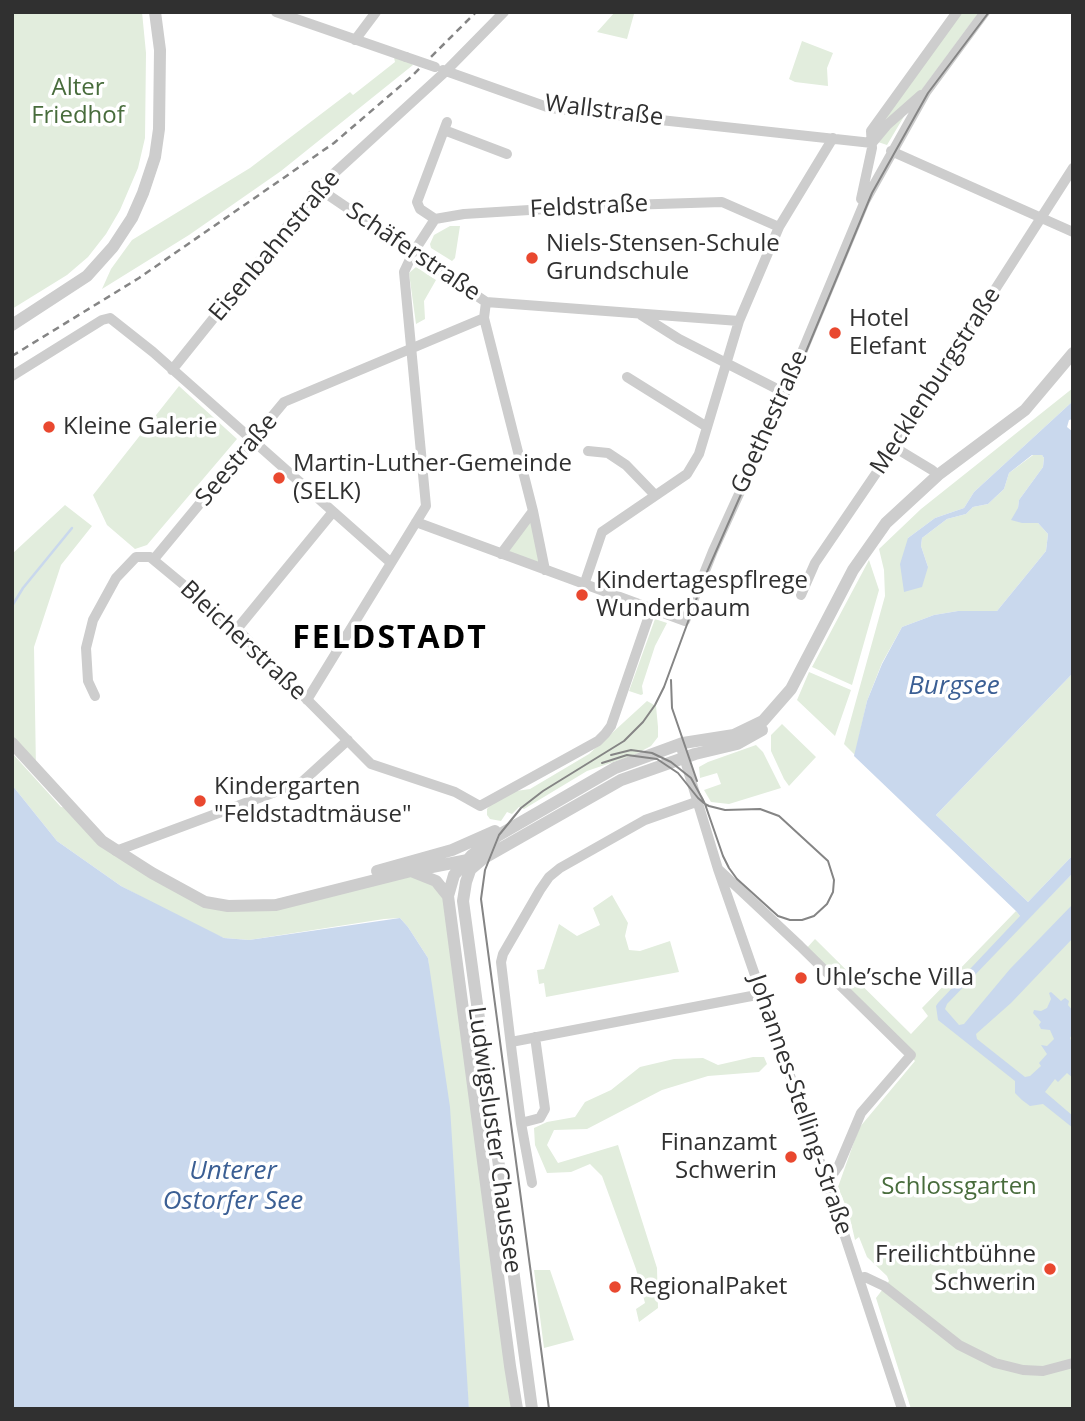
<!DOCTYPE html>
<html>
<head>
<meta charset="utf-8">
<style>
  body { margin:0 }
  #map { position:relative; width:1085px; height:1421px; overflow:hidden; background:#fff; font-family:"Open Sans",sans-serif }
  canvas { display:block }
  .frame { position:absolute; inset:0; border:14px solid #303030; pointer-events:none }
</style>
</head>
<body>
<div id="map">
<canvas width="1085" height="1421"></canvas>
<div class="frame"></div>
</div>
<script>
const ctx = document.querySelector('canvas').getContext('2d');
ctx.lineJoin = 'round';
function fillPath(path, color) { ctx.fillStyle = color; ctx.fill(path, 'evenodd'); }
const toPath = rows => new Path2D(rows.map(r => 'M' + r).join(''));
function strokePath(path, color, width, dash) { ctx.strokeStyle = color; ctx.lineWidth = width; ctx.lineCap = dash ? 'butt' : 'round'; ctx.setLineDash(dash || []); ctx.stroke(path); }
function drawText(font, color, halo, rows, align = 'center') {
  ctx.font = font + ' "Open Sans",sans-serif'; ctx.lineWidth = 7; ctx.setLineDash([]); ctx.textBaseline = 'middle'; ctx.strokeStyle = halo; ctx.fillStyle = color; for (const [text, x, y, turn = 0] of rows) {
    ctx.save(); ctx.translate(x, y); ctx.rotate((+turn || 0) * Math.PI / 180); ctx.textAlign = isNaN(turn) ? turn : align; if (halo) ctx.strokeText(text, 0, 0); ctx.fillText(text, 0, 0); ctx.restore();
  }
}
const green = toPath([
  [12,12,142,12,146,53,145,138,138,168,120,210,106,234,88,257,67,275,12,309],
  [615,12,634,14,627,39,597,32],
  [957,12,979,12,912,103,887,145,878,142,877,120],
  [802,41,833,53,827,68,828,86,795,82,789,79],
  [393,53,406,57,413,65,281,171,189,235,102,289,111,269,132,240,250,168,350,92,353,95,395,62],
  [450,226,460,226,455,258,452,261,431,248,430,244,434,235],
  [416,267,436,280,424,301,425,319,416,324,409,273],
  [179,386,237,439,147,545,135,549,107,525,93,495],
  [1073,388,1073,401,974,492,964,508,935,518,908,538,928,567,921,546,922,538,947,519,966,514,973,507,988,504,1004,489,1009,473,1033,455,1042,455,1044,458,1043,467,1019,500,1018,508,1022,523,1038,523,1048,534,1046,551,997,611,958,611,934,615,902,627,882,663,867,701,855,755,844,744,885,596,884,570,879,549,921,509],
  [65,505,92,526,61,565,34,647,36,770,12,741,12,554],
  [533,511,545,570,501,554],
  [869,560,879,590,852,685,812,667],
  [655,619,667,623,655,646,642,686,643,694,641,695,629,691],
  [809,672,851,690,835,736,797,700],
  [1073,673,1073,855,1028,902,936,815],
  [647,701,656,706,658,727,658,737,651,746,634,755,587,771,524,809,519,807,512,814,507,812,501,821,490,819,487,815,487,809,492,803,516,791,530,789,589,754],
  [782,724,816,757,789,786,784,779,771,751,771,735],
  [756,745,763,752,781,788,729,804,711,802,704,790,721,784,717,773,700,778,699,767,708,762],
  [12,753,61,807,71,808,88,826,181,890,238,907,411,871,448,896,517,1409,469,1409,428,958,408,927,400,918,384,919,249,940,224,938,202,929,121,886,57,841,12,785],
  [1073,873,1073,1409,911,1409,876,1298,889,1281,887,1276,867,1257,859,1237,855,1240,849,1214,838,1187,859,1128,915,1061,805,950,815,939,911,1034,928,1016,922,1008,1016,911,1025,922],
  [612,895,628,923,625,936,629,950,640,951,670,941,679,972,546,997,544,983,539,984,537,970,544,969,559,924,577,936,600,925,593,908],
  [753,1057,764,1057,767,1064,759,1072,708,1076,662,1090,587,1129,554,1130,547,1145,558,1163,618,1145,657,1268,658,1308,639,1322,636,1309,645,1303,636,1269,602,1176,590,1164,571,1172,547,1173,535,1145,534,1128,547,1122,575,1117,585,1102,611,1090,640,1067,674,1059,703,1058,718,1065],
  [534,1270,550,1270,574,1340,544,1348]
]);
const water = toPath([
  [1073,401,1073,419,1069,420,1067,427,1073,432,1073,673,936,815,1028,902,1073,855,1073,873,947,1004,945,1009,959,1025,964,1024,1010,969,1073,904,1073,938,1011,1003,976,1034,977,1039,1025,1077,1030,1076,1041,1066,1039,1063,1047,1054,1041,1045,1047,1046,1054,1039,1050,1030,1041,1029,1039,1025,1041,1022,1033,1013,1034,1010,1041,1011,1047,1008,1051,999,1049,993,1051,992,1061,1001,1065,998,1069,1001,1068,1005,1073,1011,1073,1032,1070,1038,1073,1046,1073,1078,1067,1073,1058,1082,1055,1079,1045,1092,1073,1116,1073,1128,1043,1104,1030,1106,1022,1100,1015,1093,1015,1081,938,1020,936,1006,938,1003,1020,916,1016,911,854,756,867,701,882,664,902,627,934,615,958,611,997,611,1046,551,1048,534,1038,523,1022,523,1011,520,1018,508,1019,500,1043,467,1044,458,1042,455,1032,455,1009,473,1004,489,988,504,973,507,966,514,947,519,922,538,921,546,928,567,922,587,904,592,900,564,908,538,935,518,964,508,974,492],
  [12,785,57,841,121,886,224,938,249,940,400,918,408,927,428,958,450,1107,469,1409,12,1409]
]);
const stream = toPath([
  [12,606,23,588,72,528]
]);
const minor = toPath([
  [276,12,406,57],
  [355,40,376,12],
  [443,70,550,108,872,143],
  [444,130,507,154],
  [872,143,887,125,921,95],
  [891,151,1073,232],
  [318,188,486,302,739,321],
  [861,199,872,148,871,131,957,12],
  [435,219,420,209,417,202,447,122],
  [486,302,484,318,533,511,545,570],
  [641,315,679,339,785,393],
  [172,370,318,188,446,71,504,12],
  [12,376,102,320,110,318,153,352,390,562],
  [627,377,707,427],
  [894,447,932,470,938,475],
  [588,451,608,453,626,465,655,495],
  [416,522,685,621,713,551,785,393,865,201,926,92,985,12],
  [501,554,533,511],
  [154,559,284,402,484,318],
  [584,585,602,532,687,474,699,454,739,321,779,227,833,138],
  [801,595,815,563,894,447,1073,168],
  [237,629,332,513],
  [95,696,88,681,86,648,93,620,116,578,136,557,150,557,237,629,371,764,455,792,480,806,598,741,605,734,611,726,651,610],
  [307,700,426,506,404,272,413,253,435,219,464,214,595,206,722,202,779,227],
  [680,744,718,869,826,1179,902,1409],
  [116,851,302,782,348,740],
  [719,870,800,946,911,1055,861,1113,839,1165,831,1177,826,1179],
  [511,1042,762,994],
  [521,1123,540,1118,545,1109,535,1037],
  [532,1183,521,1123,512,1054,501,962,503,954,540,890,549,877,560,868,645,820,699,801],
  [859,1278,865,1277,884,1286,959,1345,995,1363,1023,1370,1043,1371,1073,1363]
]);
const tertiary = toPath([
  [12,325,87,276,113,247,132,218,143,193,155,157,159,129,160,50,155,12],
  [12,743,102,841,152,873,205,902,228,906,276,905,411,871,468,860],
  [475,856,466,882,463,901,532,1409],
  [471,869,484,858,621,780,695,754,737,744,762,730],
  [377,871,452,850,495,831],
  [411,871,436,881,448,896],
  [517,1409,510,1366,448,896,454,875,472,855,499,835,615,768,683,743,734,735,763,721,791,689,853,570,886,523,938,475,1025,410,1073,353]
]);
const tram = toPath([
  [671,680,672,708,697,781],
  [602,763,627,755,657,759,678,773,698,798,705,804,709,806,725,810,760,809,779,816,828,861,834,880,833,892,827,904,814,916,802,920,790,920,778,916,737,879,729,868,723,856,705,804,702,798,691,778,671,762,652,753,631,750,611,755],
  [549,1409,481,899,485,870,499,835,521,808,543,791,624,741,643,722,655,705,664,687,703,581,760,451,788,395,872,193,928,93,989,12]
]);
const rail = toPath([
  [12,356,139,278,334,143,412,76,476,12]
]);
const minorBridge = toPath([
  [406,57,435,67]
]);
const markers = [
  [532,258,7,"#e9482f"],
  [835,333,7,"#e9482f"],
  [49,427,7,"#e9482f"],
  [279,478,7,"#e9482f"],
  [582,595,7,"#e9482f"],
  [200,801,7,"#e9482f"],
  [801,978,7,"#e9482f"],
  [791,1157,7,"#e9482f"],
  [1050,1269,7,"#e9482f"],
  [615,1287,7,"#e9482f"]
];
const parkNames = [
  ["Alter",78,88],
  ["Friedhof",78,116],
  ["Schlossgarten",959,1187]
];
const streetNames = [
  ["Wallstraße",604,111,7],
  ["Feldstraße",589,207,-3],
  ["Eisenbahnstraße",275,246,-50],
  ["Schäferstraße",413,252,34],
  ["Mecklenburgstraße",936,381,-57],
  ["Goethestraße",770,422,-66],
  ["Seestraße",237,460,-50],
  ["Bleicherstraße",243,641,43],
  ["Johannes-Stelling-Straße",800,1105,71],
  ["Ludwigsluster Chaussee",494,1140,82]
];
const poiNames = [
  ["Niels-Stensen-Schule",546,244],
  ["Grundschule",546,272],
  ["Hotel",849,319],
  ["Elefant",849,347],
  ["Kleine Galerie",63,427],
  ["Martin-Luther-Gemeinde",293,464],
  ["(SELK)",293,492],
  ["Kindertagespflrege",596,581],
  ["Wunderbaum",596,609],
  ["Kindergarten",214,787],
  ["\"Feldstadtmäuse\"",214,815],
  ["Uhle’sche Villa",815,978],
  ["Finanzamt",777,1143,"right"],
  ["Schwerin",777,1171,"right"],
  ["Freilichtbühne",1036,1255,"right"],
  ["Schwerin",1036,1283,"right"],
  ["RegionalPaket",629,1287]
];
const waterNames = [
  ["Burgsee",954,687],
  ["Unterer",233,1172],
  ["Ostorfer See",233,1202]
];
const districtNames = [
  ["FELDSTADT",390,639]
];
fillPath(green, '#e2eddd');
fillPath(water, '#c9d8ed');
strokePath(stream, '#c9d8ed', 2.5);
strokePath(minor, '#cdcdcd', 10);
strokePath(tertiary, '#cdcdcd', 12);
strokePath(tram, '#858585', 2);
strokePath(rail, '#858585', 2.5, [7, 5]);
strokePath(minorBridge, '#cdcdcd', 10);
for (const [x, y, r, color] of markers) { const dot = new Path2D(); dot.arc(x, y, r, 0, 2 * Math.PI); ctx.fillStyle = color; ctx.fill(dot); strokePath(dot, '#fff', 2.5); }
drawText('24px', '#486c3c', '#fff', parkNames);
drawText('24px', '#303030', '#fff', streetNames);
drawText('24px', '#303030', '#fff', poiNames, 'left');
drawText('italic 26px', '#3b5f94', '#fff', waterNames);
ctx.letterSpacing = '2px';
drawText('bold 32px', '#000', '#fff', districtNames);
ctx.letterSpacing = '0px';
</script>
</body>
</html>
